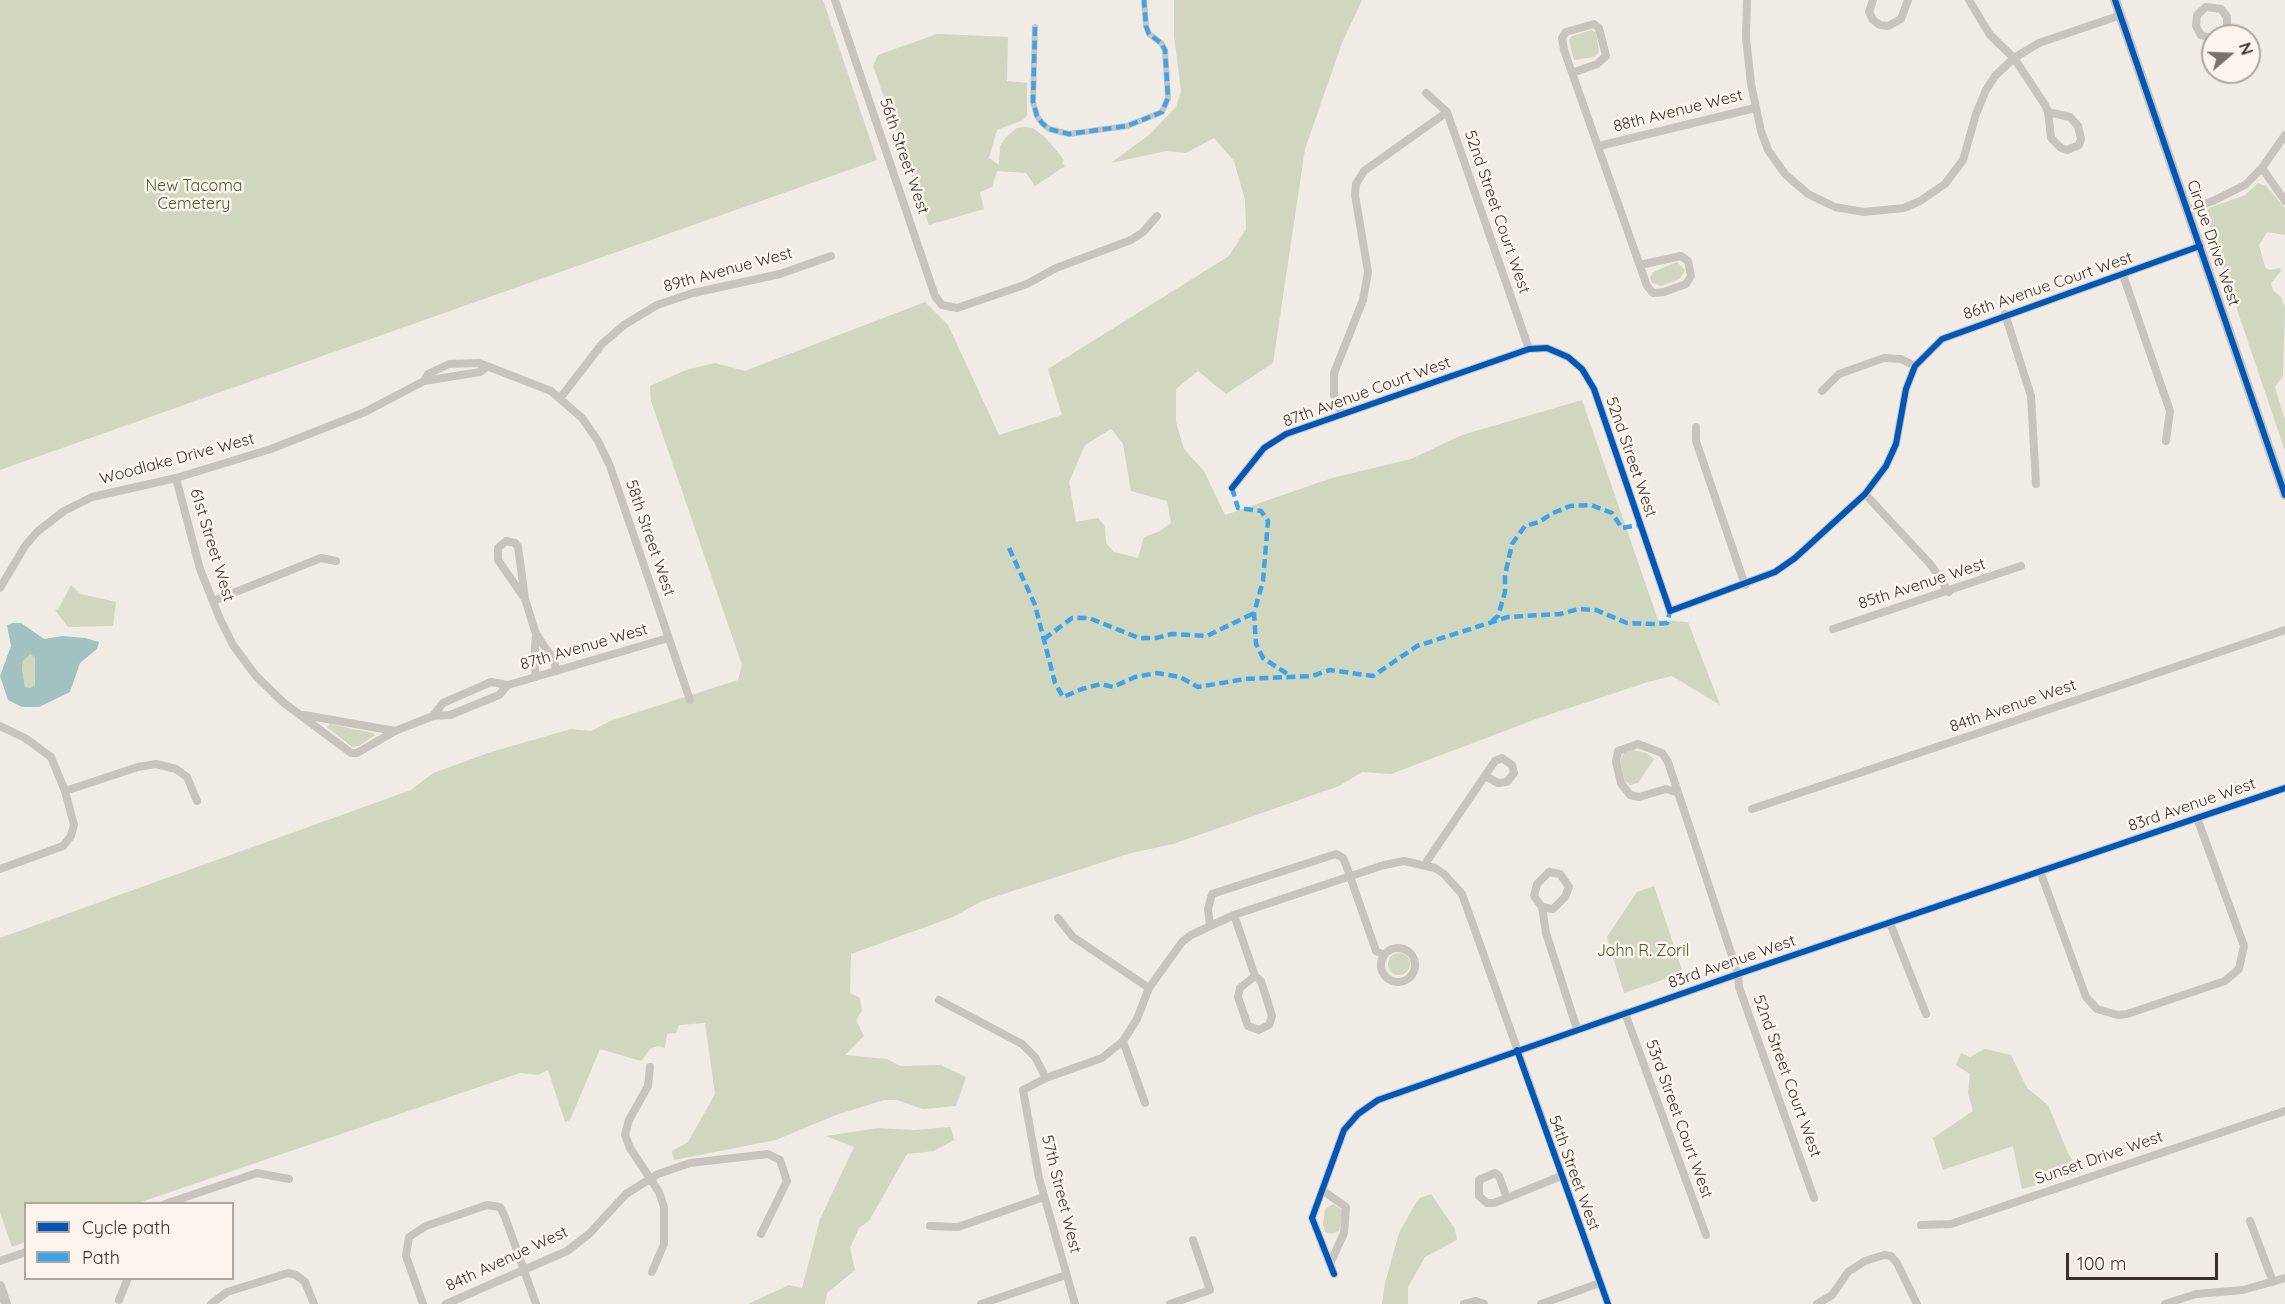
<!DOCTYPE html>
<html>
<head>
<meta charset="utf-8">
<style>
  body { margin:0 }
  #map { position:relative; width:2285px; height:1304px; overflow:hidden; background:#f0ebe5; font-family:Quicksand,sans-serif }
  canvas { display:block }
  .legend { position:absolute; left:24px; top:1202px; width:210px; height:78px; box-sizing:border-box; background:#fbf5ee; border:2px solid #aea6a0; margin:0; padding:8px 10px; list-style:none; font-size:18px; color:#3b302b }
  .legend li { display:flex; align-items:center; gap:12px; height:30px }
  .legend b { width:30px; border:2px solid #aea6a0 }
  .north { position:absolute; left:2201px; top:24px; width:60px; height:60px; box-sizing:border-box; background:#fbf5ee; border:2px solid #aea6a0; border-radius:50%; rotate:71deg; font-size:16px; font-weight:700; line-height:24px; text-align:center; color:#3b302b }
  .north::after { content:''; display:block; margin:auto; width:21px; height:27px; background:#7a716c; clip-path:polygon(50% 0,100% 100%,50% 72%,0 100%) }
  .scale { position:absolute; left:2066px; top:1253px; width:152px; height:27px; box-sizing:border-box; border:3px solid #3b302b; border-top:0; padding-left:8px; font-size:18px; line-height:21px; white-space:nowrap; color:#3b302b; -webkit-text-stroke:4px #fbf5ee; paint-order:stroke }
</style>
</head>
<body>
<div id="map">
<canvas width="2285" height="1304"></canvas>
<ul class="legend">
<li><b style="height:8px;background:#0057b8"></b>Cycle path</li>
<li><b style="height:8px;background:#3fa3eb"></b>Path</li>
</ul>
<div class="north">N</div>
<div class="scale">100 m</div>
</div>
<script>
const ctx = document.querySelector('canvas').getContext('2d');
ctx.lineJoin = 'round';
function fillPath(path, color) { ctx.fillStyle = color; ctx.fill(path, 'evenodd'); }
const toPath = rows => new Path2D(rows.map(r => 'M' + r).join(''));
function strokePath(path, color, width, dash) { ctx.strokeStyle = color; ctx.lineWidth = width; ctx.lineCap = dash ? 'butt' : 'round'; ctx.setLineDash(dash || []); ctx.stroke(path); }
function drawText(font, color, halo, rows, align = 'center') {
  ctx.font = font + ' Quicksand,sans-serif'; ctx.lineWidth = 5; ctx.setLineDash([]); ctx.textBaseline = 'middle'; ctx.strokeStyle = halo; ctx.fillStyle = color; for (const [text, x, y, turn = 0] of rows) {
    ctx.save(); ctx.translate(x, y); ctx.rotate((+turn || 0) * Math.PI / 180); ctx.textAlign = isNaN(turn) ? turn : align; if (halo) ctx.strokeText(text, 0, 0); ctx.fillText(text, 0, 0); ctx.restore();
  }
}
const green = toPath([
  [0,0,823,0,877,160,0,470],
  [1174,0,1362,0,1342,43,1305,149,1273,363,1226,394,1198,371,1176,389,1176,422,1184,449,1204,471,1225,515,1332,478,1411,459,1462,435,1582,400,1658,620,1688,622,1720,705,1672,676,1648,682,1539,718,1391,774,1362,772,1339,786,1173,844,1131,853,982,901,953,917,851,954,850,993,860,998,862,1011,856,1020,864,1036,845,1055,887,1059,900,1066,941,1065,966,1077,956,1106,923,1109,897,1100,884,1100,836,1115,776,1140,674,1160,672,1151,688,1142,715,1094,705,1023,679,1025,676,1033,667,1034,665,1048,659,1046,651,1048,641,1061,600,1049,570,1120,565,1122,548,1070,538,1075,520,1073,138,1203,26,1204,25,1242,12,1247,0,1212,0,938,411,790,433,773,491,752,571,729,591,731,610,721,738,680,742,665,651,401,650,386,686,370,715,363,745,371,925,302,948,325,999,435,1062,415,1048,369,1229,256,1246,229,1245,200,1234,161,1214,138,1186,153,1166,151,1111,163,1149,135,1176,107,1181,91,1174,36],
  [1111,429,1123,444,1131,491,1167,501,1171,523,1160,531,1144,537,1138,558,1114,552,1106,543,1105,526,1098,518,1076,522,1069,482,1085,445],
  [1592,30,1596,32,1599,52,1594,57,1574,60,1569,40,1572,36],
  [937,34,1008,37,1007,81,1027,83,1027,115,1023,120,997,130,989,158,999,165,1000,146,1006,137,1017,128,1024,127,1033,128,1046,138,1064,160,1062,163,1065,166,1035,186,1026,173,997,171,992,187,980,192,984,209,929,225,873,66,878,55],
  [2258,183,2266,186,2285,208,2285,235,2267,232,2259,245,2265,267,2269,270,2280,268,2281,271,2271,283,2273,290,2281,297,2285,308,2283,376,2275,387,2285,420,2285,451,2205,215,2209,208,2245,195],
  [1677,262,1685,270,1680,279,1661,286,1652,283,1650,278,1653,272],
  [71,585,81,594,116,602,113,626,68,627,55,610,58,610],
  [30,653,35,657,35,685,30,688,25,687,22,669,23,661],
  [330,724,373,733,375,735,359,746,352,747,327,727],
  [1633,750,1646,753,1654,759,1638,783,1631,785,1625,781,1620,761,1624,753],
  [1654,886,1683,973,1624,993,1607,937,1637,892],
  '1388 964a11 11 0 1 1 22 0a11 11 0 1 1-22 0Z',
  [1985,1049,2011,1055,2027,1088,2048,1105,2068,1153,2080,1173,2022,1189,2013,1146,1943,1170,1933,1138,1973,1111,1968,1093,1970,1074,1956,1065,1961,1053,1970,1057],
  [951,1127,954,1140,934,1151,907,1154,869,1221,859,1228,850,1248,855,1270,827,1293,825,1304,748,1304,789,1285,802,1288,820,1219,854,1147,826,1136,878,1128,914,1130],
  [1431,1194,1455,1229,1457,1240,1425,1257,1408,1287,1408,1304,1382,1304,1385,1283,1399,1233,1414,1206,1420,1198],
  [1333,1204,1344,1211,1339,1231,1332,1234,1325,1232,1323,1225,1325,1209]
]);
const water = toPath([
  [13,623,21,623,44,639,62,636,85,638,99,642,97,649,80,663,70,692,39,707,22,707,8,700,0,676,11,646,7,625],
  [30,654,35,657,35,685,30,688,25,687,22,669,23,661]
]);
const pedestrian = toPath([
  [1035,27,1033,102,1037,116,1042,123,1049,129,1069,134,1127,126,1162,112,1168,98,1165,50,1161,43,1149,34,1146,26,1144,0]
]);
const minor = toPath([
  [835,0,935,296,942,305,957,308,1027,284,1056,268,1131,240,1143,232,1157,216],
  [1747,0,1746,38,1751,84,1761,131,1768,150,1785,174,1808,194,1835,207,1864,212,1904,208,1920,201,1945,184,1963,160,1976,114,1986,90,1995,76,2014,58,2039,43,2121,15],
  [1873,0,1869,12,1873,20,1880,25,1888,26,1901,19,1908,0],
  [1969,0,1990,35,2014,58,2045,105,2048,112,2051,138,2061,148,2067,150,2079,145,2081,139,2078,126,2070,117,2048,112],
  [2213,39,2201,35,2196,26,2197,15,2206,7,2221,9,2227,17,2227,27,2221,36],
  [1572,73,1597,64,1606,56,1599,28,1594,24,1566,32,1562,38,1564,50,1647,286,1653,293,1664,292,1686,284,1691,276,1688,261,1681,256,1640,265],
  [1426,93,1447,112,1529,349],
  [1599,146,1755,108],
  [2262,168,2285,201],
  [2187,210,2213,201,2245,185,2262,168,2285,135],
  [2123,275,2170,411,2166,441],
  [2005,314,2031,396,2036,484],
  [424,381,428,374,449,364,479,363,551,391,582,418,598,441,610,466,690,700],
  [1822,391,1839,374,1884,358,1901,359,1915,366],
  [561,397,602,344,624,325,657,305,693,293,780,274,831,256],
  [1342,414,1334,396,1334,373,1363,300,1368,272,1355,195,1356,184,1364,171,1447,112],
  [1696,427,1696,441,1745,585],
  [176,478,200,569,220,619,233,645,256,676,284,703,351,753,357,753,395,731,433,716,450,715,499,695,508,685],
  [1232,488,1264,448,1286,434,1529,349,1547,348,1568,357,1582,369,1594,389,1670,611,1775,572,1795,558,1865,494,1886,466,1896,444,1906,389,1915,366,1942,339,2200,246],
  [1865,494,1931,565,1949,592],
  [0,588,25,546,37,532,64,511,92,497,176,478,271,449,365,412,424,381,480,372,487,367],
  [525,599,498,560,498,548,506,541,515,543,518,547,525,599,536,634,553,659,557,671],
  [213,601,321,558,336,561],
  [1833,629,2021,566],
  [536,634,534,662,536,677],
  [304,715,395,731],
  [433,716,443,703,491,682,508,685,668,638],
  [0,726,25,738,51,757,65,791,74,825,71,836,63,846,0,869],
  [65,791,138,767,156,764,176,769,187,777,197,801],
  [1676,792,1666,789,1639,797,1630,795,1621,783,1616,762,1618,751,1638,744,1662,753,1668,762,1738,974,1739,987,1814,1198],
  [1752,809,2285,630],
  [1425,864,1495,761,1502,758,1512,765,1514,773,1507,782,1498,783,1487,777],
  [2040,871,2086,997,2097,1009,2118,1015,2127,1014,2225,981,2239,969,2244,946,2197,818],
  [1549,872,1560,874,1569,887,1565,897,1553,909,1542,907,1534,896,1537,884,1549,872],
  [1542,907,1546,933,1577,1029],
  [1234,915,1255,976,1240,988,1238,997,1248,1026,1259,1030,1269,1025,1272,1016,1261,981,1255,976],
  [1058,918,1073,937,1149,988],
  [1890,923,1926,1014],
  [1210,925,1208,909,1212,894,1336,854,1343,858,1346,865,1376,951,1384,955],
  '1381 965a17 17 0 1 1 34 0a17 17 0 1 1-34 0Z',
  [939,1000,1022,1044,1035,1057,1046,1078],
  [1625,1013,1706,1235],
  [1123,1041,1145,1103],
  [650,1067,648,1086,629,1120,625,1135,630,1148,659,1192,664,1207,664,1244,652,1272],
  [1322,1190,1346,1207,1344,1233,1330,1264],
  [1507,1198,1499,1176,1495,1173,1479,1180,1479,1196,1487,1203,1494,1203,1507,1198,1561,1176],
  [165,1204,257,1173,289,1179],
  [2250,1221,2273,1282],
  [1921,1225,1951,1224,2285,1111],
  [930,1226,958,1227,1044,1197],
  [0,1261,26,1252],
  [1334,1274,1312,1218,1344,1130,1358,1114,1378,1100,1738,974,2285,788],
  [119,1300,128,1278],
  [211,1304,227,1292,288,1273,296,1275,305,1282,314,1304],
  [423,1304,406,1256,409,1237,426,1226,487,1205,500,1207,505,1217,536,1304],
  [446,1304,567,1251,589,1234,626,1194,658,1174,690,1163,768,1154,780,1160,787,1181,761,1234],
  [981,1304,1066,1275],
  [1075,1304,1039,1178,1023,1090,1046,1078,1102,1058,1123,1041,1137,1019,1149,988,1182,942,1191,935,1234,915,1384,865,1404,861,1435,868,1444,874,1462,894,1608,1304],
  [1170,1304,1210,1290,1193,1240],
  [1464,1304,1476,1301,1484,1304],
  [1541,1304,1600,1283],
  [1817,1304,1832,1295,1848,1272,1865,1261,1884,1255,1891,1256,1897,1263,1917,1304],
  [2165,1304,2196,1294,2243,1290,2285,1278]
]);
const tertiary = toPath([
  [2115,0,2285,495],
  [0,1286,6,1304]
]);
const quiet = toPath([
  [1035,27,1033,102,1037,116,1042,123,1049,129,1069,134,1127,126,1162,112,1168,98,1165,50,1161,43,1149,34,1146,26,1144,0],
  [1232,488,1238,508,1261,511,1268,521,1263,581,1254,613,1256,644,1263,658,1292,677],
  [1009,548,1035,605,1055,683,1063,697,1082,689,1101,684,1113,687,1135,677,1157,673,1180,677,1198,687,1245,679,1312,676,1330,670,1373,676,1417,646,1508,617,1560,614,1579,609,1596,610,1627,623,1656,624,1667,623,1670,611],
  [1492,621,1498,616,1505,592,1505,575,1512,544,1525,526,1539,522,1553,513,1570,506,1591,505,1612,513,1622,528,1640,525],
  [1044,639,1072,618,1089,618,1139,638,1156,638,1172,634,1207,636,1254,613]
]);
const cycleway = toPath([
  [2115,0,2285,495],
  [1232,488,1264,448,1286,434,1529,349,1547,348,1568,357,1582,369,1594,389,1670,611,1775,572,1795,558,1865,494,1886,466,1896,444,1906,389,1915,366,1942,339,2200,246],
  [1517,1050,1608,1304],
  [1334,1274,1312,1218,1344,1130,1358,1114,1378,1100,1738,974,2285,788]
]);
const streetNames = [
  ["88th Avenue West",1678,111,-14],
  ["56th Street West",904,156,71],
  ["52nd Street Court West",1497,212,71],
  ["Cirque Drive West",2213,243,71],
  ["89th Avenue West",728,270,-15],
  ["86th Avenue Court West",2048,286,-19],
  ["87th Avenue Court West",1367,392,-20],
  ["52nd Street West",1631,457,71],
  ["Woodlake Drive West",177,459,-15],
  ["58th Street West",650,538,71],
  ["61st Street West",212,545,73],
  ["85th Avenue West",1922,584,-18],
  ["87th Avenue West",584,647,-16],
  ["84th Avenue West",2013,706,-19],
  ["83rd Avenue West",2192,805,-19],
  ["83rd Avenue West",1732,962,-19],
  ["52nd Street Court West",1787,1076,70],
  ["53rd Street Court West",1679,1119,70],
  ["Sunset Drive West",2099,1158,-19],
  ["54th Street West",1574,1173,70],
  ["57th Street West",1061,1194,76],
  ["84th Avenue West",507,1259,-25]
];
const parkNames = [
  ["New Tacoma",194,186],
  ["Cemetery",194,204],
  ["John R. Zoril",1643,951]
];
fillPath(green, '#d1d6bf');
fillPath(water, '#a1c2c1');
strokePath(pedestrian, '#c9c3be', 6);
strokePath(minor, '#c9c3be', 8);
strokePath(tertiary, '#c9c3be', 10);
strokePath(quiet, '#3fa3eb', 4.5, [9, 4.5]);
strokePath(cycleway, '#0057b8', 6);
drawText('16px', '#3b302b', '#fbf5ee', streetNames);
drawText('16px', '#4a5a2e', '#fbf5ee', parkNames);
</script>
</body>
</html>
